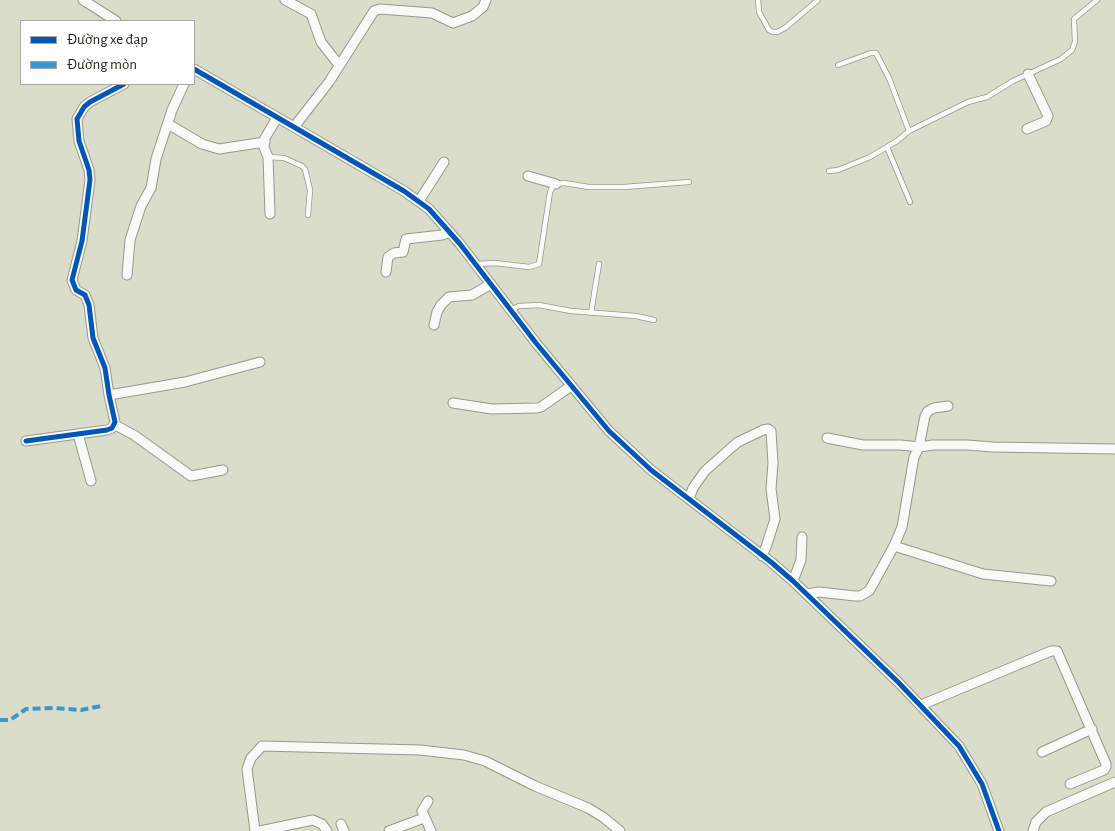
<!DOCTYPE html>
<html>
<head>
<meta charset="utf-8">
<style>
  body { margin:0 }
  #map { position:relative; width:1115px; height:831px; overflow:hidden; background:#d9ddca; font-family:"Alegreya Sans",sans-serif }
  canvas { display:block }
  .legend { position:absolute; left:20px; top:20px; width:175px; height:65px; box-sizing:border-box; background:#fff; border:1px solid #a8a9a4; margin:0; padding:6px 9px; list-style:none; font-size:15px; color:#26291b }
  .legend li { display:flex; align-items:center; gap:10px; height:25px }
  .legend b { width:25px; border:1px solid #a8a9a4 }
</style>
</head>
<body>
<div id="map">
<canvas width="1115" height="831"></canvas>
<ul class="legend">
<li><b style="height:6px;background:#0057b8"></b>Đường xe đạp</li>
<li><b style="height:6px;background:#3b96d4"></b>Đường mòn</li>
</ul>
</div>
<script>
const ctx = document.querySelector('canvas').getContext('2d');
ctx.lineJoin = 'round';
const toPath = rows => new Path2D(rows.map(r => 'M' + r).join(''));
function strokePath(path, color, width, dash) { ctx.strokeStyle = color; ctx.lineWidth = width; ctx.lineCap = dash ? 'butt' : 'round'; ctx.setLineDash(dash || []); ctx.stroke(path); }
const lane = toPath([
  [758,0,759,12,769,30,773,32,777,32,785,28,818,0],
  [838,65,871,53,876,53,889,78,909,131],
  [887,147,910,202],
  [269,157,284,158,302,166,305,169,310,190,308,215],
  [829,171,838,170,870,157,897,141,909,131,968,102,987,97,1013,81,1061,59,1072,50,1075,42,1074,19,1097,0],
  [476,264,495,263,529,267,539,264,550,192,552,188,556,184,564,183,589,187,624,187,689,182],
  [511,310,519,306,539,305,571,311,636,316,654,320],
  [591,313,599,264]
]);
const street = toPath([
  [83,0,116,21],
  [285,0,311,14,321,42,339,65],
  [194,69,404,191,429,209,460,244,536,343,609,431,651,470,771,562,793,581,898,682,959,746,982,784,999,831],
  [168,124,202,144,219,149,265,142],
  [294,127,329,82,374,11,380,9,432,13,453,23,472,16,483,7,486,0],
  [1027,129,1046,121,1048,116,1028,74],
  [528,176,556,184],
  [419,201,444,162],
  [270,214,268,157,264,147,265,138,277,118],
  [386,272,388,257,394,253,403,252,406,239,442,235,450,232],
  [127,275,130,240,141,206,151,188,156,159,172,110,184,84],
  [434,325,437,312,441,305,449,297,472,295,491,284],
  [109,395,185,382,260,362],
  [453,403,492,409,537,408,541,407,571,386],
  [115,425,134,435,191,476,223,470],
  [78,434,91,481],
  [827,438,863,445,901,445,919,447,933,445,967,445,993,447,1115,449],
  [26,441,107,430,112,428,115,422,109,395,105,368,93,338,89,305,85,295,76,290,72,280,82,241,90,180,89,170,79,141,77,119,84,107,90,102,124,84],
  [689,499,693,488,705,471,732,447,738,442,763,430,768,429,771,431,773,463,771,489,775,519,766,547,762,556],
  [894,546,983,574,1051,581],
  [793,581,801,560,802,537],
  [807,594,819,592,855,596,860,596,869,591,894,546,902,527,914,457,919,447,925,416,928,411,934,408,948,406],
  [921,705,1051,651,1057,651,1106,764,1106,767,1104,770,1070,784],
  [1042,752,1092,729],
  [428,801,422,811,431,831],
  [341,824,344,831],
  [255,831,247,769,251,758,262,746,420,750,464,755,485,761,535,786,588,808,603,817,620,831],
  [260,831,313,820,322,824,327,831],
  [389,831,424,818],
  [1033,831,1036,822,1046,812,1115,782]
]);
const quiet = toPath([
  [0,720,10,720,26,709,53,708,81,710,101,706]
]);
const cycleway = toPath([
  [194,69,404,191,429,209,460,244,536,343,609,431,651,470,771,562,793,581,898,682,959,746,982,784,999,831],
  [26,441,107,430,112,428,115,422,109,395,105,368,93,338,89,305,85,295,76,290,72,280,82,241,90,180,89,170,79,141,77,119,84,107,90,102,124,84]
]);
strokePath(lane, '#96998b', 6);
strokePath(street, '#96998b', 11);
strokePath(lane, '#f9faf7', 4.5);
strokePath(street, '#f9faf7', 9);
strokePath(quiet, '#3b96d4', 4, [8, 4]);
strokePath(cycleway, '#0057b8', 5);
</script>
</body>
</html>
